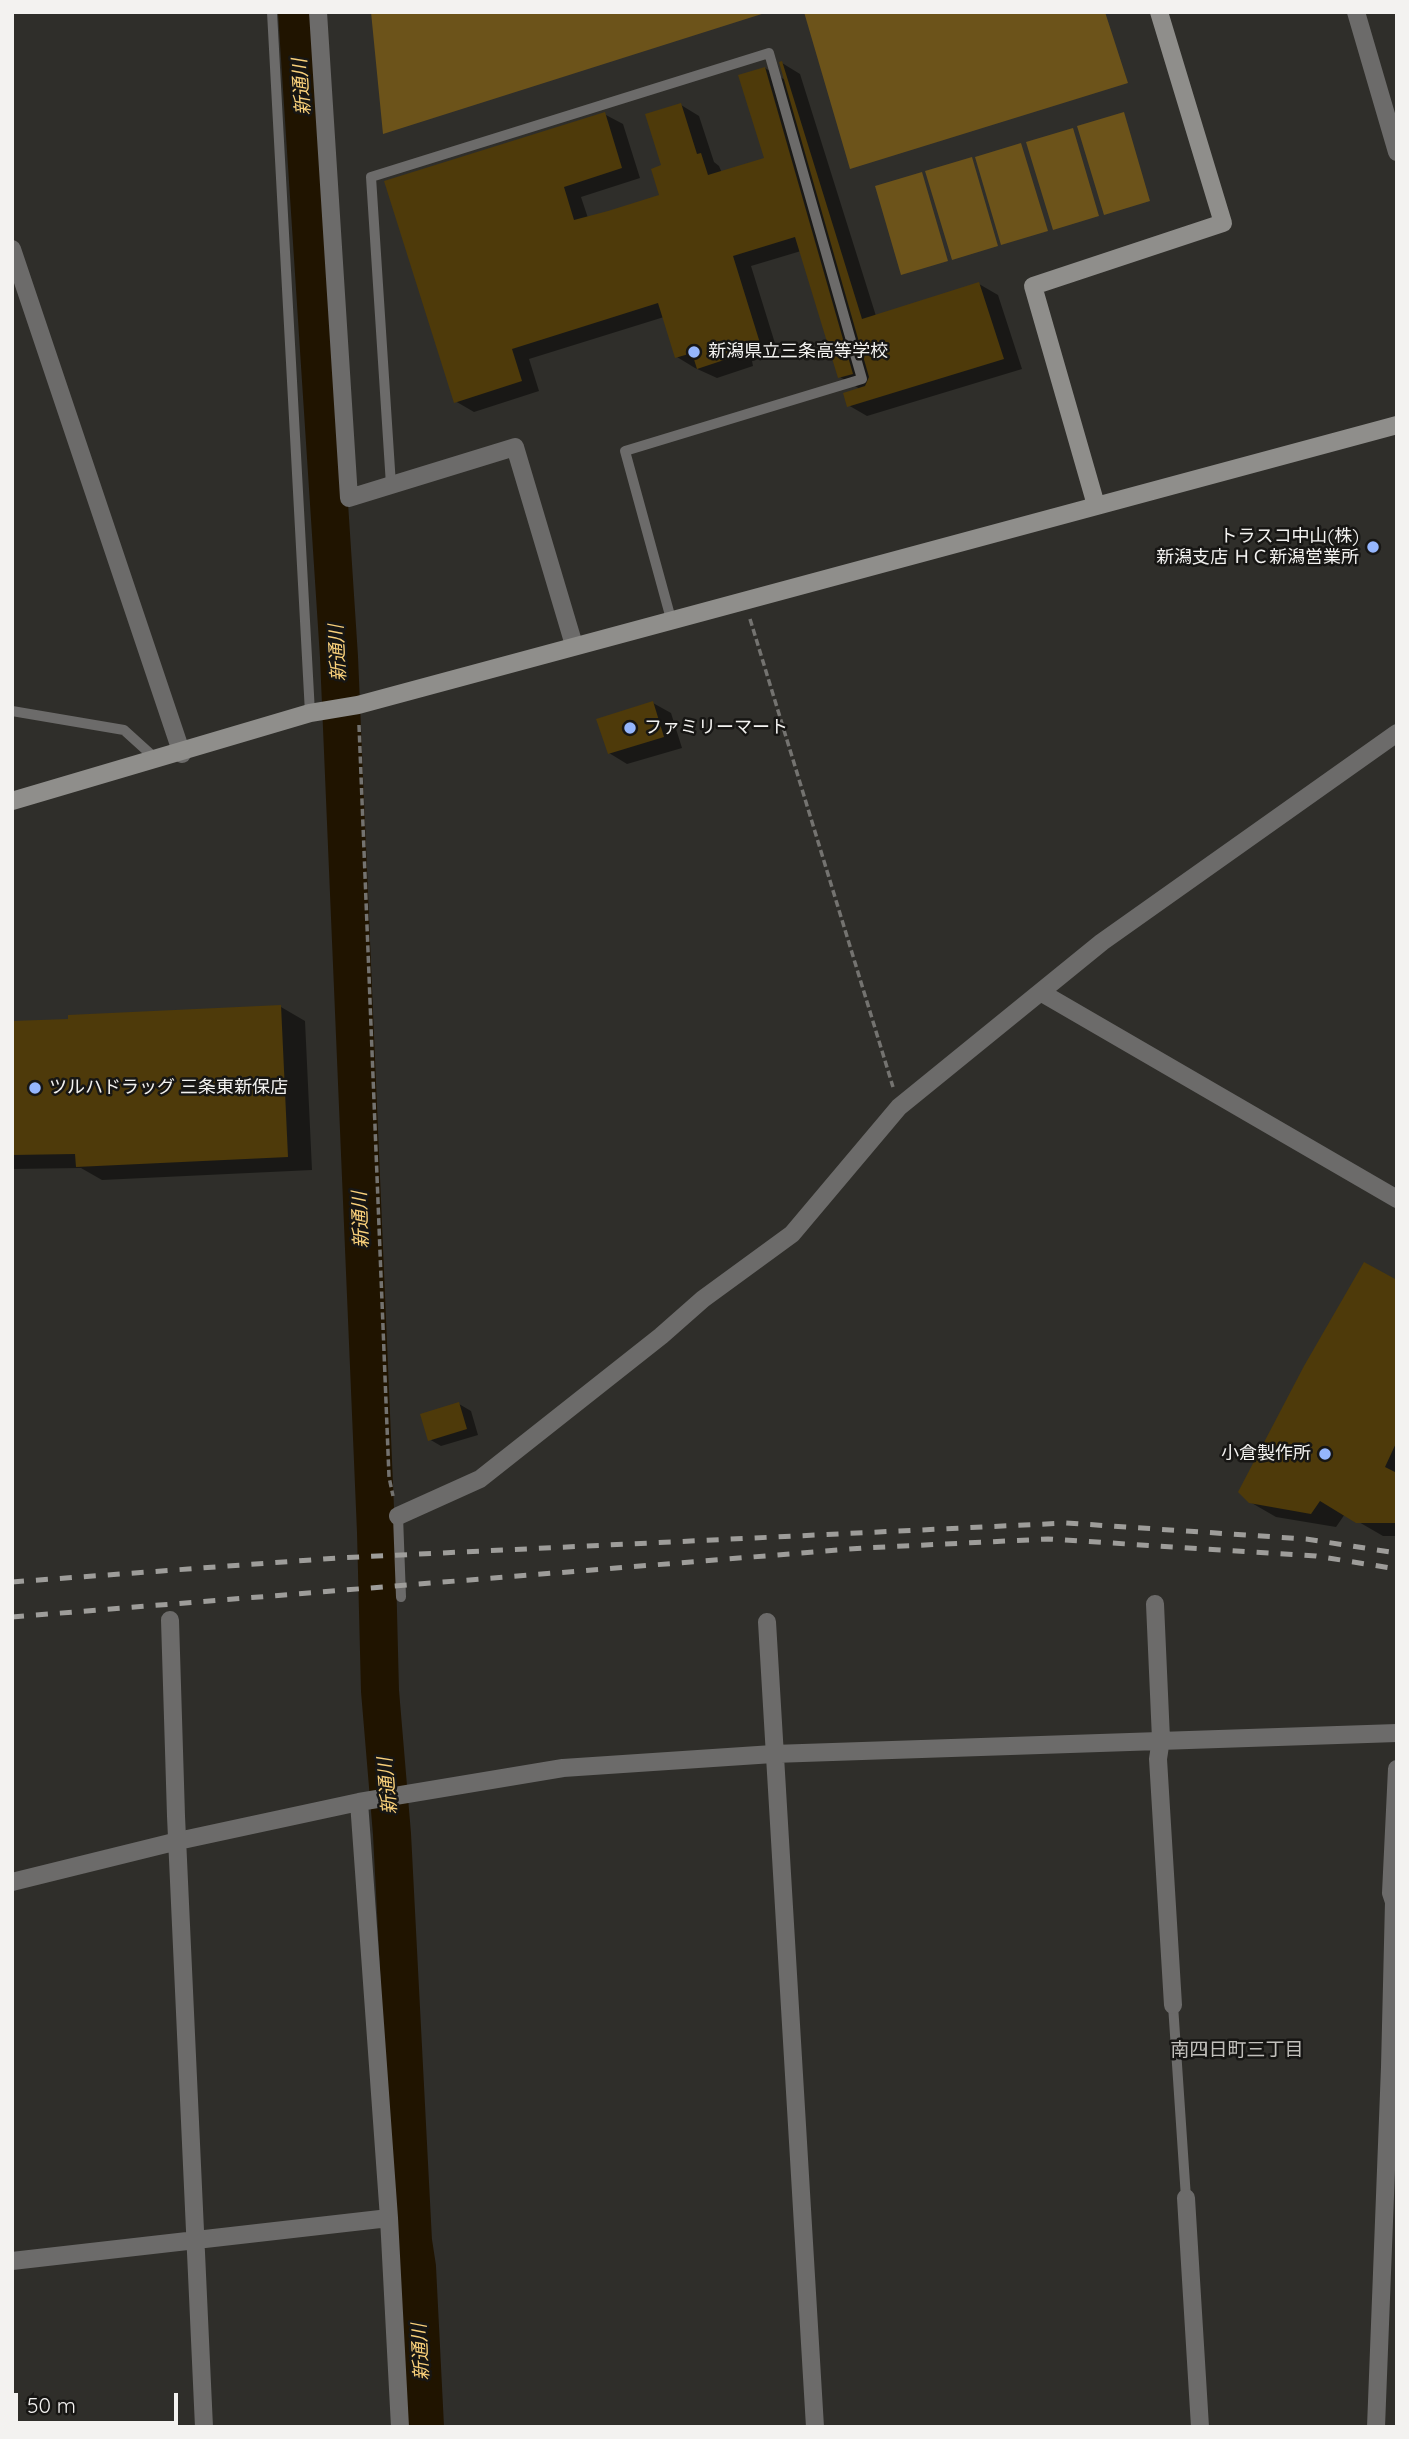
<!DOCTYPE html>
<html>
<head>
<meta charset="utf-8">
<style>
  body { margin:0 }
  #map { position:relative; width:1409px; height:2439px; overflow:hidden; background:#2f2e2a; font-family:Quicksand,sans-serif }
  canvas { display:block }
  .frame { position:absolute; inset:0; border:14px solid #f3f2f0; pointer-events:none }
  .scale { position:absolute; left:14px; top:2393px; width:164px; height:32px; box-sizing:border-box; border:4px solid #f3f2f0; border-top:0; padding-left:9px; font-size:21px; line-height:24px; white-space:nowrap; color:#f3f2f0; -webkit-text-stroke:5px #171614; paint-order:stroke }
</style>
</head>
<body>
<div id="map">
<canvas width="1409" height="2439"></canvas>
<div class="frame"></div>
<div class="scale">50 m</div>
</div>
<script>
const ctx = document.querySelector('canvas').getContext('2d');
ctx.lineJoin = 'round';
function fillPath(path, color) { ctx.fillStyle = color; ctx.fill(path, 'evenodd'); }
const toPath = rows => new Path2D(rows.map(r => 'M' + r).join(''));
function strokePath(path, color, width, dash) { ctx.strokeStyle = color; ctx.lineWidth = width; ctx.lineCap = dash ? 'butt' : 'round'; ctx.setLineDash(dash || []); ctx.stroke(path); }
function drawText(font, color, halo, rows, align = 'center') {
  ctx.font = font + ' Quicksand,"Noto Sans JP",sans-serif'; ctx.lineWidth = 5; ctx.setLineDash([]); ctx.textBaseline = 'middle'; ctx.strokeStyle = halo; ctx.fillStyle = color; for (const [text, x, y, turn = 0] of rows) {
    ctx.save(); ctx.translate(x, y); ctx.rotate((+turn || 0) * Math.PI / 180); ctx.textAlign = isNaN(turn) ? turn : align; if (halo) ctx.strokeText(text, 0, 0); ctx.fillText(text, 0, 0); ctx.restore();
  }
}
const green = toPath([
  [371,12,768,12,383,134],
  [804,12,1105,12,1128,83,850,169],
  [1124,112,1150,201,1104,215,1077,126],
  [1073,128,1099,216,1053,230,1026,142],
  [1021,143,1048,231,1001,245,975,157],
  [972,157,998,246,952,260,925,171],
  [922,172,948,261,901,275,875,186]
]);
const shadow = toPath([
  [782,63,800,74,876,316,979,284,998,295,1022,369,867,416,848,405,860,389,840,377,801,251,751,266,778,353,752,361,753,366,717,378,695,368,677,357,664,317,529,359,539,391,474,412,455,401,387,182,604,114,623,124,640,178,581,197,588,218,661,196,663,166,681,105,699,116,714,162,719,166,722,173,766,159,765,68,787,81],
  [653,703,671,713,682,748,627,764,609,753],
  [281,1007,305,1021,312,1170,102,1180,81,1168,12,1169,12,1023],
  [1397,1282,1397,1536,1383,1536,1345,1514,1336,1527,1276,1517,1250,1502],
  [459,1404,471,1411,478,1435,441,1446,429,1439]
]);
const river = toPath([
  [297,12,339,657,376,1532,380,1691,392,1834,413,2241,417,2267,425,2427]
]);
const building = toPath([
  [782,61,862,319,979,282,1004,359,847,407,843,393,865,386,869,377,779,62],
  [765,67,853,374,838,378,795,237,733,256,760,343,734,351,736,356,697,369,692,353,675,358,658,303,512,349,522,381,454,403,384,181,605,112,622,168,564,187,574,220,608,211,659,195,651,169,661,165,645,114,681,103,697,154,701,153,708,175,764,158,738,75],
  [653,701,664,737,608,754,596,719],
  [281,1005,288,1157,76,1167,75,1154,12,1155,12,1021,68,1019,68,1015],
  [1364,1262,1397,1280,1397,1441,1385,1467,1397,1473,1397,1523,1356,1523,1320,1501,1311,1514,1249,1503,1238,1492,1304,1366],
  [459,1402,467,1429,428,1441,420,1414]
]);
const path = toPath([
  [750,619,893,1087],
  [359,725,389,1477,393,1496]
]);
const lane = toPath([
  [272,12,310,713],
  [391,485,371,177,769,53,862,379,625,451,671,619],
  [12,711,124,730,156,759],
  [398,1516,401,1597],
  [1173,2005,1186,2198]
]);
const street = toPath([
  [318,12,349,498,515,447,574,645],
  [1356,12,1397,152],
  [12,249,182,754],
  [1042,993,1397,1199],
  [398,1516,480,1479,661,1336,703,1299,792,1234,899,1107,1102,942,1397,733],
  [1155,1604,1161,1739,1158,1759,1173,2005],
  [170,1620,176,1816,204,2427],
  [767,1622,815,2427],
  [359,1802,389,2218,400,2427],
  [12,1882,178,1841,359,1802,563,1768,773,1754,1397,1733],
  [1186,2198,1200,2427],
  [12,2261,389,2218],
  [1376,2427,1390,2067,1394,1902,1391,1893,1397,1769]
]);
const secondary = toPath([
  [1096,505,1033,286,1223,223,1159,12],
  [12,801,310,713,358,705,1397,425]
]);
const rail = toPath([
  [12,1582,337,1558,1066,1523,1306,1539,1397,1553],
  [12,1617,863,1548,1048,1539,1316,1556,1397,1569]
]);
const markers = [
  [694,352,7,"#95b6fd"],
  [1373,547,7,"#95b6fd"],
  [630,728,7,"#95b6fd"],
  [35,1088,7,"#95b6fd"],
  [1325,1454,7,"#95b6fd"]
];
const poiNames = [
  ["新潟県立三条高等学校",708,352],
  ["トラスコ中山(株)",1359,537,"right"],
  ["新潟支店 ＨＣ新潟営業所",1359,558,"right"],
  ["ファミリーマート",644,728],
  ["ツルハドラッグ 三条東新保店",49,1088],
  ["小倉製作所",1311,1454,"right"]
];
const waterNames = [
  ["新通川",302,87,-94],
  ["新通川",338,653,-93],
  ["新通川",361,1220,-92],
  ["新通川",388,1786,-95],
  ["新通川",421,2352,-93]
];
const neighbourhoodNames = [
  ["南四日町三丁目",1237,2050]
];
fillPath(green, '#6c531a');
fillPath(shadow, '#0007');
strokePath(river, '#201400', 38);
fillPath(building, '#4e3a0a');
strokePath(path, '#747370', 3.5, [7, 3.5]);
strokePath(lane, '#6c6b6a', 10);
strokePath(street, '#6c6b6a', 18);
strokePath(secondary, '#8f8e8b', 18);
strokePath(rail, '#9e9d9a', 5, [12, 12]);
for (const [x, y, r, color] of markers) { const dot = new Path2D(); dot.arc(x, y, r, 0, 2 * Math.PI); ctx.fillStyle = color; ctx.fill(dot); strokePath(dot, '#171614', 2.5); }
drawText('18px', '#f3f2f0', '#171614', poiNames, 'left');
drawText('italic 19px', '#f9d07a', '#171614', waterNames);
drawText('19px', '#c2c0bc', '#171614', neighbourhoodNames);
</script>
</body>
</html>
